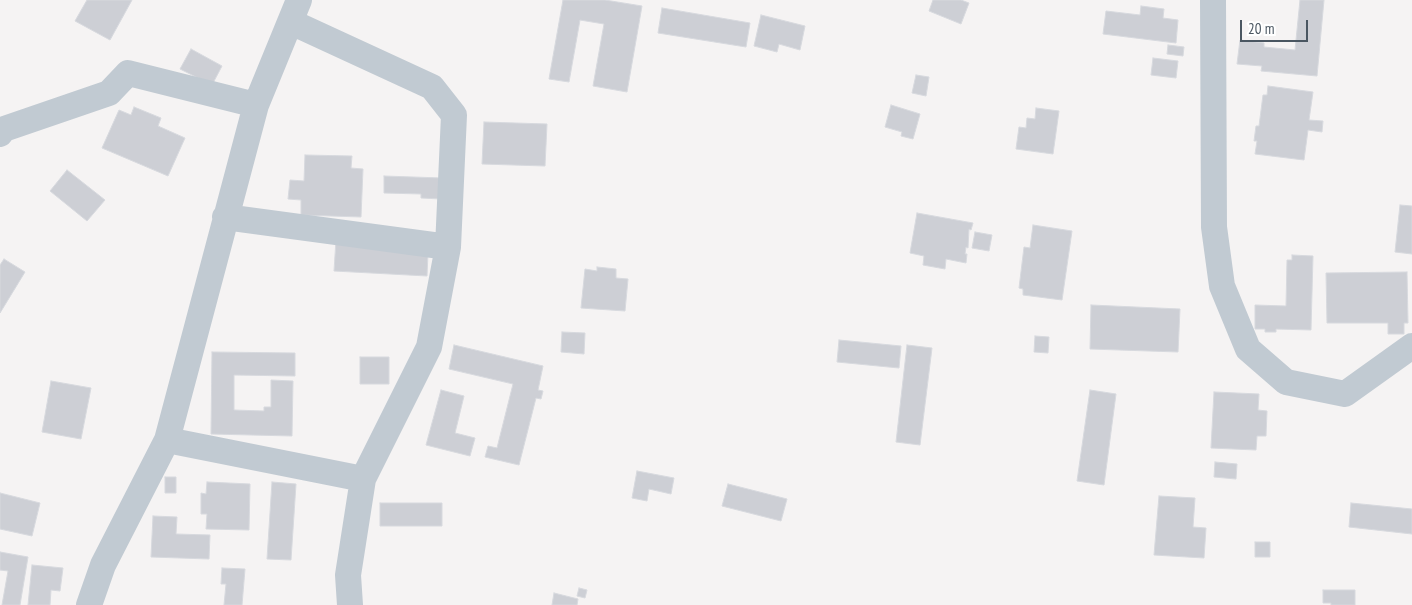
<!DOCTYPE html>
<html>
<head>
<meta charset="utf-8">
<style>
  body { margin:0 }
  #map { position:relative; width:1412px; height:605px; overflow:hidden; background:#f5f3f3; font-family:"PT Sans Narrow",sans-serif }
  canvas { display:block }
  .scale { position:absolute; left:1240px; top:20px; width:68px; height:22px; box-sizing:border-box; border:2px solid #4a5661; border-top:0; padding-left:6px; font-size:15px; line-height:18px; white-space:nowrap; color:#4a5661; -webkit-text-stroke:4px #fff; paint-order:stroke }
</style>
</head>
<body>
<div id="map">
<canvas width="1412" height="605"></canvas>
<div class="scale">20 m</div>
</div>
<script>
const ctx = document.querySelector('canvas').getContext('2d');
ctx.lineJoin = 'round';
function fillPath(path, color) { ctx.fillStyle = color; ctx.fill(path, 'evenodd'); }
const toPath = rows => new Path2D(rows.map(r => 'M' + r).join(''));
function strokePath(path, color, width, dash) { ctx.strokeStyle = color; ctx.lineWidth = width; ctx.lineCap = dash ? 'butt' : 'round'; ctx.setLineDash(dash || []); ctx.stroke(path); }
const building = toPath([
  [87,0,132,0,110,40,75,21,87,0],
  [563,0,605,0,642,6,627,92,593,86,604,24,580,20,569,82,549,79,563,0],
  [933,0,961,0,969,3,961,24,929,11,933,0],
  [1300,0,1324,0,1317,76,1261,71,1262,66,1237,64,1240,40,1264,43,1264,47,1295,50,1300,0],
  [1141,6,1164,9,1163,18,1178,20,1176,43,1103,34,1106,11,1140,15,1141,6],
  [662,8,750,23,746,47,658,33,662,8],
  [761,15,805,26,800,50,779,44,777,52,754,46,761,15],
  [1168,45,1184,47,1183,56,1167,54,1168,45],
  [191,49,222,66,212,85,180,69,191,49],
  [1153,58,1178,61,1176,78,1151,75,1153,58],
  [916,75,929,77,926,96,912,93,916,75],
  [1268,86,1313,92,1309,120,1323,121,1322,132,1308,130,1304,160,1255,154,1257,141,1254,141,1256,126,1259,126,1263,95,1267,95,1268,86],
  [891,105,920,114,913,139,901,136,902,132,885,127,891,105],
  [134,107,161,118,158,126,185,138,168,176,102,148,119,110,131,115,134,107],
  [1036,108,1059,111,1053,154,1016,149,1019,127,1026,128,1027,118,1035,119,1036,108],
  [484,122,547,124,545,166,482,164,484,122],
  [305,155,352,156,351,168,363,169,361,217,301,215,301,200,288,199,290,180,304,181,305,155],
  [67,170,105,200,87,221,50,191,67,170],
  [384,176,442,178,441,199,421,198,421,194,384,193,384,176],
  [1400,205,1412,206,1412,254,1395,252,1400,205],
  [917,213,973,223,971,230,969,229,968,248,966,247,965,254,967,254,966,263,946,259,945,269,923,265,924,256,910,253,917,213],
  [1033,225,1072,231,1062,300,1023,295,1023,289,1019,288,1024,247,1030,248,1033,225],
  [975,232,992,235,989,251,972,248,975,232],
  [336,240,428,253,427,276,334,271,336,240],
  [1292,255,1313,256,1311,330,1276,329,1276,332,1265,332,1265,329,1255,329,1255,305,1286,306,1287,260,1292,260,1292,255],
  [4,259,25,272,0,313,0,265,4,259],
  [597,267,616,269,616,278,628,279,625,311,581,308,585,269,597,271,597,267],
  [1407,272,1408,323,1404,323,1404,334,1388,334,1388,323,1327,323,1326,273,1407,272],
  [1091,305,1180,309,1178,352,1090,349,1091,305],
  [562,332,585,333,584,354,561,352,562,332],
  [1035,336,1049,337,1048,353,1034,352,1035,336],
  [839,340,901,346,899,368,837,362,839,340],
  [454,345,543,366,538,390,543,391,541,399,536,398,519,465,485,457,488,446,497,448,513,384,449,369,454,345],
  [907,345,932,348,920,445,896,442,907,345],
  [212,352,295,353,295,376,234,375,234,410,264,411,264,407,271,407,271,380,293,381,292,436,211,434,212,352],
  [360,357,389,357,389,384,360,384,360,357],
  [51,381,91,388,81,439,42,432,51,381],
  [441,390,464,396,455,433,475,438,470,456,426,445,441,390],
  [1090,390,1116,394,1104,485,1077,481,1090,390],
  [1214,392,1259,394,1258,410,1267,411,1266,436,1257,436,1256,450,1211,448,1214,392],
  [1215,462,1237,464,1236,479,1214,477,1215,462],
  [637,471,674,478,671,494,649,489,647,501,632,498,637,471],
  [165,477,176,477,176,493,165,493,165,477],
  [207,482,250,484,249,530,206,529,207,514,201,514,201,493,206,494,207,482],
  [272,482,296,484,291,560,267,559,272,482],
  [728,484,787,499,781,521,722,506,728,484],
  [0,493,40,503,32,536,0,529,0,493],
  [1159,496,1195,498,1193,527,1206,528,1204,558,1154,555,1159,496],
  [380,503,442,503,442,526,380,526,380,503],
  [1351,503,1412,509,1412,534,1349,527,1351,503],
  [153,516,177,517,176,534,210,535,209,559,151,557,153,516],
  [1255,542,1270,542,1270,557,1255,557,1255,542],
  [0,552,28,557,20,605,2,605,8,571,0,570,0,552],
  [32,565,63,568,60,591,51,590,50,605,28,605,32,565],
  [222,568,245,569,242,605,224,605,226,584,221,584,222,568],
  [579,588,587,590,585,598,577,596,579,588],
  [1323,590,1355,590,1355,605,1331,605,1331,603,1323,603,1323,590],
  [554,593,578,599,577,605,552,605,554,593]
]);
const minor = toPath([
  [1213,0,1214,227,1222,286,1248,349,1286,382,1345,394,1412,346],
  [291,22,432,87,454,115,448,247,429,347,363,479,348,575,350,605],
  [0,134,4,129,109,93,128,73,256,105],
  [225,217,448,247],
  [167,440,363,479],
  [89,605,103,565,167,440,256,105,299,0]
]);
fillPath(building, '#cdcfd5');
strokePath(building, '#d7d9de', 1);
strokePath(minor, '#c1cad2', 26);
</script>
</body>
</html>
